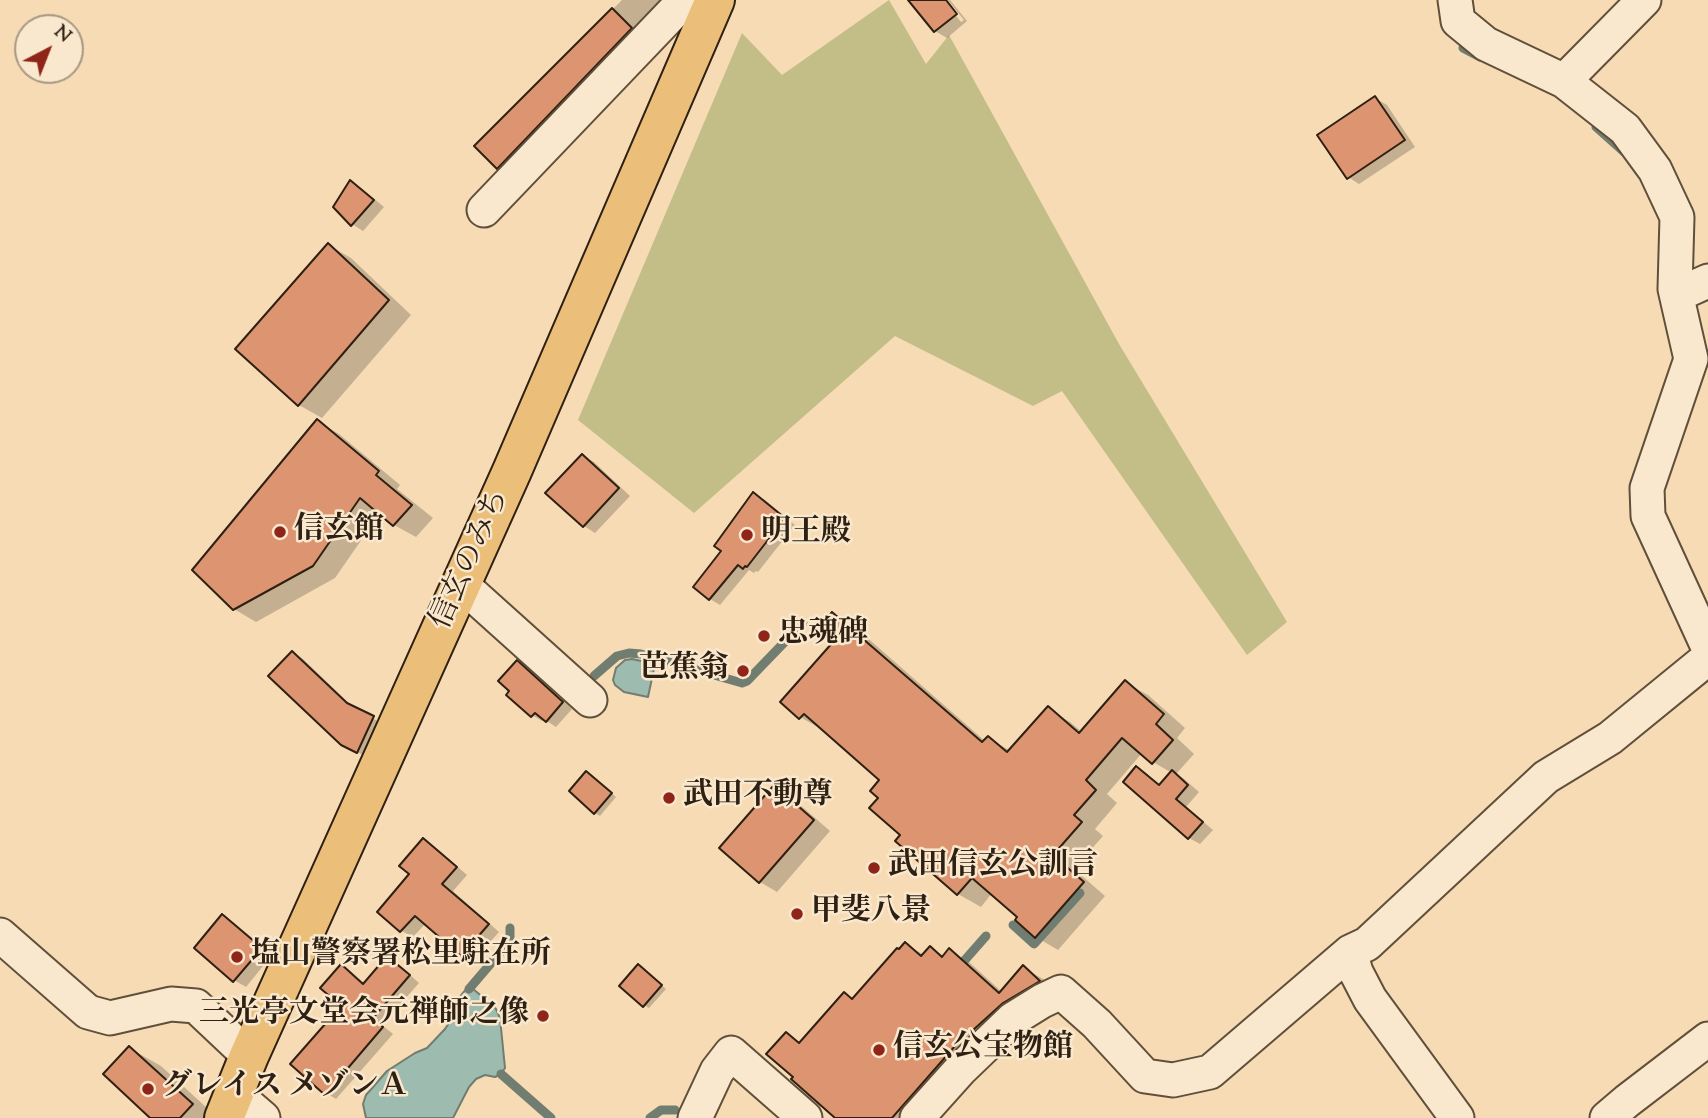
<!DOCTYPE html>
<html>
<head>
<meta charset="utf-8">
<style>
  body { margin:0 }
  #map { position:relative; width:1708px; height:1118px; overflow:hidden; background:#f6dbb4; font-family:"Sorts Mill Goudy",serif }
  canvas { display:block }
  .north { position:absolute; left:14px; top:14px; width:70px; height:70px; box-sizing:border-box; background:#f9e8ce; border:2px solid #a89883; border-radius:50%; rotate:42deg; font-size:19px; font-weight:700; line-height:28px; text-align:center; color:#2e2012 }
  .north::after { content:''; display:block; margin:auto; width:24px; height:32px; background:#8f2418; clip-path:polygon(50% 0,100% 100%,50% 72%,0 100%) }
</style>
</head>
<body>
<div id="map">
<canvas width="1708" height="1118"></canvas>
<div class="north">N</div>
</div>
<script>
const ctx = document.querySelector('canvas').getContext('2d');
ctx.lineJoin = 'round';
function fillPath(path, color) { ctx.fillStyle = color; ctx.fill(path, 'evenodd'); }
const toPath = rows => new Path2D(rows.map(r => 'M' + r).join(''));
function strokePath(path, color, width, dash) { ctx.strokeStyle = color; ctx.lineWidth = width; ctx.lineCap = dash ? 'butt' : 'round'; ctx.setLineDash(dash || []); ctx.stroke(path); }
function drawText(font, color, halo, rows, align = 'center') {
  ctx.font = font + ' "Sorts Mill Goudy","Noto Serif JP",serif'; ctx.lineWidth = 5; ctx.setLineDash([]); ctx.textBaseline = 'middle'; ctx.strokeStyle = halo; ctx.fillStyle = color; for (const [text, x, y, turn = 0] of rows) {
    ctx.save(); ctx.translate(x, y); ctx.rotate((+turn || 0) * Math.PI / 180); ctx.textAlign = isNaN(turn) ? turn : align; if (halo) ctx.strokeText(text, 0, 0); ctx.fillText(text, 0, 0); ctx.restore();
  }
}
const green = toPath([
  [889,0,926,64,949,35,1119,344,1287,622,1247,655,1062,391,1033,406,895,336,694,513,578,420,742,33,782,75]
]);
const water = toPath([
  [632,659,655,664,648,697,624,692,615,685,613,680,616,668,625,660,632,659],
  [466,989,473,989,484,998,496,1009,500,1018,505,1068,501,1074,495,1077,485,1075,476,1079,469,1087,453,1118,366,1118,363,1104,366,1095,387,1071,415,1053,427,1048,445,1029,449,1023,454,1004,466,989]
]);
const shadow = toPath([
  [622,0,672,0,514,176,498,167,477,146],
  [910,0,943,0,961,22,964,20,948,0,950,0,967,21,947,38,935,31],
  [1375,98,1387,105,1415,147,1359,184,1348,177],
  [350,182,361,188,384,207,363,231,352,224],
  [328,245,351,258,411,315,322,418,299,405],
  [317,421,339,434,400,485,397,489,433,518,416,537,394,525,380,513,335,578,256,622,234,609],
  [582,456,594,462,630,496,595,533,584,526],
  [754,494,765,500,795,525,758,572,756,571,754,573,749,570,720,605,710,599],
  [832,614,855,627,985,741,988,738,1011,751,1048,709,1070,722,1082,732,1126,683,1148,695,1185,728,1177,738,1194,754,1176,774,1184,779,1199,792,1186,807,1213,830,1200,844,1189,838,1137,768,1148,775,1161,786,1172,773,1153,762,1142,753,1107,794,1117,803,1095,829,1103,836,1074,869,1105,896,1058,950,1036,937,1020,917,992,893,981,907,958,894,897,841,903,834,880,797,882,780,823,730,800,717,836,642],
  [293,653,303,659,355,709,383,724,367,757,353,750],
  [517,662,527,668,572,709,556,727,544,719,542,721,532,715],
  [592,776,616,797,600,816,595,813],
  [774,787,791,797,830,831,777,892,760,882,721,848],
  [423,841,435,847,467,875,453,891,499,932,473,961,462,954,426,923,413,937,402,931,379,911,412,874],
  [223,917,234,923,272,955,246,987,234,980],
  [905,944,924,955,931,948,944,956,950,951,969,962,1002,992,1023,968,1043,979,1059,993,922,1118,838,1118,795,1077,786,1034,801,1043,844,994,854,999],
  [387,958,398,964,419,983,382,1025,393,1034,336,1099,326,1093,343,1006,341,966,352,973,365,984],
  [643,970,666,989,649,1008,644,1005],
  [129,1048,161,1066,218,1118,152,1118]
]);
const stream = toPath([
  [1463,48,1480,57],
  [1596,127,1624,152],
  [594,676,617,656,629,653,641,654,742,683,747,681,803,623],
  [1013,925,1034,944,1080,893],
  [957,969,986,936],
  [469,989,510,941,510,928],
  [501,1074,551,1118],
  [650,1118,661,1110,675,1110]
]);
const building = toPath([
  [908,0,946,0,957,14,934,32,908,0],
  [612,8,632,28,497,169,474,146,612,8],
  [1375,96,1405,140,1347,179,1317,135,1375,96],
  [350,180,374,200,351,226,333,207,350,180],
  [328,243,389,300,298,406,235,349,328,243],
  [317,419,379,471,376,475,412,505,393,526,360,498,313,566,233,610,192,570,317,419],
  [582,454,619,488,583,527,545,493,582,454],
  [753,492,785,518,747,567,745,566,743,569,738,565,709,600,693,587,721,551,714,546,753,492],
  [832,612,982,742,988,736,1007,752,1048,706,1079,733,1125,680,1164,714,1156,724,1173,740,1152,764,1122,738,1086,780,1096,790,1074,815,1082,822,1053,855,1084,882,1035,938,1015,920,1017,917,972,878,957,895,895,841,900,835,869,808,878,798,870,791,879,780,804,714,799,719,780,702,833,642,818,629,832,612],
  [292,651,347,703,374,716,357,753,341,745,268,676,292,651],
  [517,660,563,702,546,722,535,713,531,717,506,695,509,691,498,681,517,660],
  [1136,766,1159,785,1172,770,1188,785,1176,799,1203,822,1188,839,1123,782,1136,766],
  [586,771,612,793,594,814,569,791,586,771],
  [774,785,814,820,759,883,719,848,774,785],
  [423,838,457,867,442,884,489,924,461,956,415,916,400,932,377,912,409,874,399,866,423,838],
  [222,914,262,948,233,982,194,948,222,914],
  [905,942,921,956,930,946,942,957,949,948,999,993,1023,965,1040,981,1003,1003,972,1031,970,1029,892,1118,835,1118,791,1079,793,1077,766,1054,786,1032,799,1043,844,992,852,999,897,948,899,949,905,942],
  [387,956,410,975,373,1018,383,1027,325,1095,290,1064,341,1006,320,988,341,964,363,984,387,956],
  [638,964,662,985,643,1007,619,986,638,964],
  [129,1046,193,1104,180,1118,150,1118,103,1074,129,1046]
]);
const minor = toPath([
  [1455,0,1458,21,1486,44,1564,81,1625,129,1655,170,1677,217,1675,289,1691,359,1647,488,1648,516,1708,647],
  [1564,81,1644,0],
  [484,210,682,3,710,10],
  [1677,295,1708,281],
  [461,584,590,700],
  [0,935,88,1012,110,1018,171,1004,196,1006,249,1056],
  [1350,952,1356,972,1370,999,1457,1118],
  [234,1093,263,1118],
  [695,1118,717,1071,731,1053,805,1118],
  [917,1118,961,1069,1013,1019,1042,1001,1061,992,1097,1024,1145,1076,1173,1080,1210,1072,1350,952,1367,944,1546,777,1610,738,1708,658],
  [1607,1118,1627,1101,1708,1039]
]);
const major = toPath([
  [224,1118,249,1056,512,471,715,0]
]);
const markers = [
  [280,532,7,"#8f2418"],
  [747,535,7,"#8f2418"],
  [764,636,7,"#8f2418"],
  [743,671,7,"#8f2418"],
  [669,798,7,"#8f2418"],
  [874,868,7,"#8f2418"],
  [797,914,7,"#8f2418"],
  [237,957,7,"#8f2418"],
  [543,1016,7,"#8f2418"],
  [879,1050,7,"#8f2418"],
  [148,1089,7,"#8f2418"]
];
const poiNames = [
  ["信玄館",294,532],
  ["明王殿",761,535],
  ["忠魂碑",778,636],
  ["芭蕉翁",729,671,"right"],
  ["武田不動尊",683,798],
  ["武田信玄公訓言",888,868],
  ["甲斐八景",811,914],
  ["塩山警察署松里駐在所",251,957],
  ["三光亭文堂会元禅師之像",529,1016,"right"],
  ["信玄公宝物館",893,1050],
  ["グレイス メゾンＡ",162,1089]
];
const streetNames = [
  ["信玄のみち",472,560,-66]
];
fillPath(green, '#c3be88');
fillPath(water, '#9dbbaf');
strokePath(water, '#717d70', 2);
fillPath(shadow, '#0003');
strokePath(stream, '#717d70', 9);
fillPath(building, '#dd9571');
strokePath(building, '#2e2012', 2);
strokePath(minor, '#604f3a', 37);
strokePath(major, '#2e2012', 42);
strokePath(minor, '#f9e8ce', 33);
strokePath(major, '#ebbe7a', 38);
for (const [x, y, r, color] of markers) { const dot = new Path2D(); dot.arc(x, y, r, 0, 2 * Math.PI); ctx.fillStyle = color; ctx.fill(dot); strokePath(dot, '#f9e8ce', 2.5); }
drawText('bold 30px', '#2e2012', '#f9e8ce', poiNames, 'left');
drawText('30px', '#2e2012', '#f9e8ce', streetNames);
</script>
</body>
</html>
